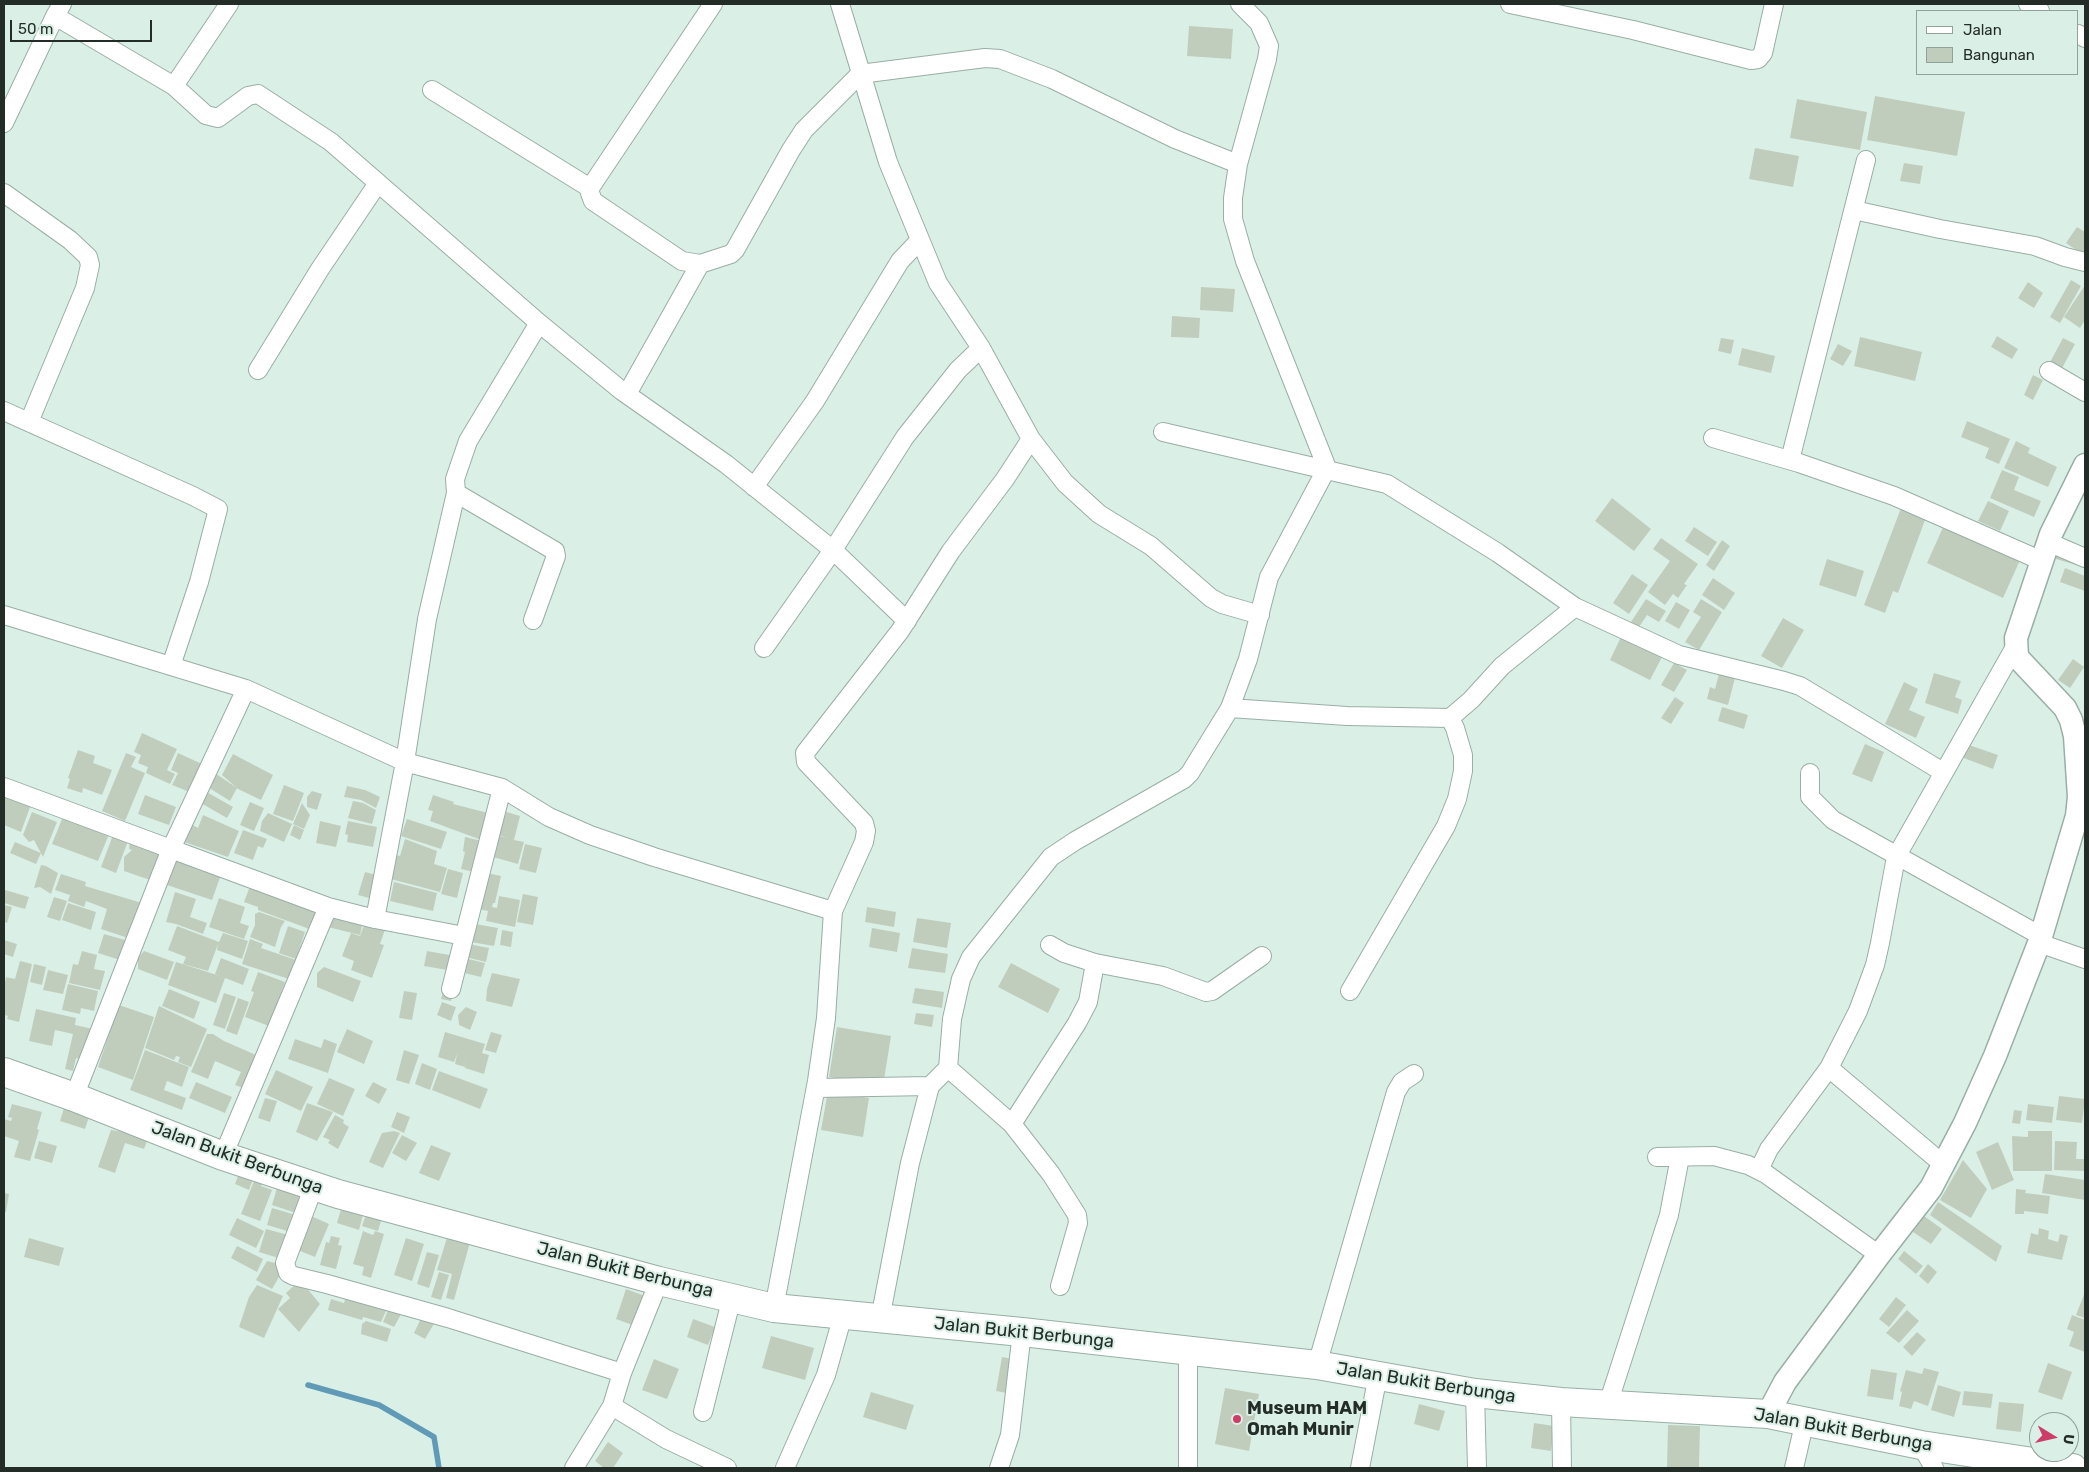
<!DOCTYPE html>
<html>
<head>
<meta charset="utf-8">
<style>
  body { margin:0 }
  #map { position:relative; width:2089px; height:1472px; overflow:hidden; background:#daf0e6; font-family:Rubik,sans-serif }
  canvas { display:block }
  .frame { position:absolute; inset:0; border:5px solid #242c28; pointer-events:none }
  .legend { position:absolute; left:1916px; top:10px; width:162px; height:65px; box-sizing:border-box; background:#daf0e6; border:1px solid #91a29a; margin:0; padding:6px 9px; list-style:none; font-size:15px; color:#242c28 }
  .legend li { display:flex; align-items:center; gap:10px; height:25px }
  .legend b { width:25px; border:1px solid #91a29a }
  .north { position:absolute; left:2029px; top:1412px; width:50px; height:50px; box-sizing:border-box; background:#daf0e6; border:1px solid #91a29a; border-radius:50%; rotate:99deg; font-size:14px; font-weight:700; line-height:20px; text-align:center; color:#242c28 }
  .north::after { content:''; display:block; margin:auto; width:18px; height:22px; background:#cc3e69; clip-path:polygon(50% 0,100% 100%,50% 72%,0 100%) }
  .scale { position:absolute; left:10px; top:20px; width:142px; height:22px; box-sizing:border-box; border:2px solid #242c28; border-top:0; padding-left:6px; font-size:15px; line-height:18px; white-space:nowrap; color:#242c28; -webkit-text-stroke:4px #daf0e6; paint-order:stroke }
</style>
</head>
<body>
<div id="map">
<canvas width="2089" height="1472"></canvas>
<div class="frame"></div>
<ul class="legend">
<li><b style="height:6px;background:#fff"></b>Jalan</li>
<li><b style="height:14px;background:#c1cdbc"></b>Bangunan</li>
</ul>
<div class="north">U</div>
<div class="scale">50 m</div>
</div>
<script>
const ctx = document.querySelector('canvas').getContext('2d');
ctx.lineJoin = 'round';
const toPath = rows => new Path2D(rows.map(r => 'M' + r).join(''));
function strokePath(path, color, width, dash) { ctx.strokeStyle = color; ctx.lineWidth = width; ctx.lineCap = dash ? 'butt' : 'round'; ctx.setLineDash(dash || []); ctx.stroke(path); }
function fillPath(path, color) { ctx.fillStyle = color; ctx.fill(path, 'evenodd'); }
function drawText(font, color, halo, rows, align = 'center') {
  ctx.font = font + ' Rubik,sans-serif'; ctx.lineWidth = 4; ctx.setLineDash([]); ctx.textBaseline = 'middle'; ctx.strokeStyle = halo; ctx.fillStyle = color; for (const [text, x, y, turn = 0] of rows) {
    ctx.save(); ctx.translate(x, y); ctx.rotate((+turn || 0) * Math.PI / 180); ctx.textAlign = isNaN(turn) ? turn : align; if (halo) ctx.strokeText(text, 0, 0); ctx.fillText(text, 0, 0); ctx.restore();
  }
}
const stream = toPath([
  [308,1385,379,1405,434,1437,439,1468]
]);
const building = toPath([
  [1189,26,1233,29,1231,59,1187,56],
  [1875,96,1965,112,1957,156,1867,140],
  [1797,99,1867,112,1860,150,1790,138],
  [1755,148,1799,156,1793,187,1749,179],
  [1904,163,1923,166,1920,184,1900,181],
  [2077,227,2085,232,2085,256,2066,243],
  [2071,280,2081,286,2060,323,2050,317],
  [2028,282,2043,293,2034,308,2018,298],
  [2085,285,2085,320,2080,328,2064,317],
  [1201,287,1235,289,1233,312,1200,310],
  [1172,316,1200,318,1199,338,1171,337],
  [1997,336,2018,349,2012,359,1991,347],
  [1860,337,1922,352,1915,381,1854,366],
  [1721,338,1734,340,1731,354,1718,351],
  [2063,338,2075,344,2060,372,2048,366],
  [1838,344,1852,351,1843,366,1830,359],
  [1742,348,1775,356,1771,373,1738,365],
  [2033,375,2043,380,2033,400,2024,395],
  [1967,421,2010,439,1999,464,1985,458,1989,448,1961,437],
  [2016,441,2030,448,2028,453,2057,467,2048,487,2004,468],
  [2002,470,2019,477,2014,490,2041,501,2034,517,1990,498],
  [1612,498,1651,529,1634,551,1595,521],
  [1988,501,2009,511,2000,531,1978,521],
  [1903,503,1928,512,1898,593,1893,591,1885,613,1864,605],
  [1945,523,2021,558,2003,598,1927,563],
  [1694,527,1717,542,1708,556,1685,541],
  [1661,538,1698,564,1684,584,1687,585,1678,598,1673,594,1665,605,1648,592,1670,561,1653,549],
  [1722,540,1730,546,1714,571,1706,565],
  [2051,549,2082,558,2080,566,2049,557],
  [1827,559,1864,571,1856,597,1819,585],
  [2065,568,2085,576,2085,591,2060,582],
  [1632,574,1648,585,1629,614,1613,603],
  [1713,578,1735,593,1724,610,1702,595],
  [1646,599,1666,611,1659,622,1647,615,1639,627,1631,622],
  [1701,599,1722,612,1699,650,1685,642,1701,617,1693,612],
  [1676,602,1690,610,1679,629,1665,621],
  [1783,618,1804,630,1782,668,1761,656],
  [1621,637,1638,646,1640,640,1655,648,1653,653,1662,657,1650,680,1610,660],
  [2073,659,2084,667,2070,688,2058,680],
  [1674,663,1687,670,1674,692,1661,685],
  [1720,670,1736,674,1728,705,1707,699,1710,687,1715,689],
  [1934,673,1961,681,1955,697,1962,700,1958,714,1925,703],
  [1904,682,1918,689,1909,710,1925,717,1916,738,1885,724],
  [1675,697,1684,703,1671,724,1661,718],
  [1722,707,1748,715,1744,729,1718,721],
  [142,733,177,749,167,770,175,774,170,784,146,773,148,767,138,763,141,755,134,752],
  [1865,744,1884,752,1872,782,1852,774],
  [1966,744,1998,755,1993,769,1961,757],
  [78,750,95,756,93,763,112,770,102,795,83,788,82,793,67,788,70,779,68,778],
  [126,753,136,757,131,767,145,773,125,821,102,811],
  [178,753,202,764,192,793,172,785,178,773,171,770],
  [233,754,273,775,261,800,238,789,222,775],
  [209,769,237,788,230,801,203,784],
  [284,785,304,793,293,821,273,814],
  [347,786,365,790,380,797,376,808,361,800,344,797],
  [7,790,33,799,21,832,4,825,4,799],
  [205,791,233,807,227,818,199,802],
  [312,791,322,794,317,810,307,807,307,797],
  [145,795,176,807,169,825,138,814],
  [433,795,454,802,453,804,492,814,484,841,430,821,433,811,428,810],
  [353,801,363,803,376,810,372,824,348,818],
  [250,802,264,808,254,831,240,825],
  [302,803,310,815,304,829,293,824],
  [500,810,520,816,514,840,524,842,518,864,486,855,492,834,507,838,493,833],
  [32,812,57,822,43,857,34,840,29,842,23,835],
  [268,813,292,824,284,842,260,831,262,821],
  [64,814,110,832,98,861,52,844],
  [203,815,239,831,228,857,184,842,191,824,198,828],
  [407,819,447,832,441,849,401,836],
  [320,821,341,826,336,847,316,843],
  [348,821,377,827,373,847,347,842,348,835,345,834],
  [294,825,304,830,300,840,290,835],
  [243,830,267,839,263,848,258,846,253,860,234,853],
  [113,835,128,841,116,873,101,867],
  [465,837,486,842,479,873,461,869,465,852,463,851],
  [405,839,437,851,434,864,447,868,440,892,387,878,392,854,400,856],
  [130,841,162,847,150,880,124,871,124,857,132,850,129,849],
  [15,842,41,853,36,864,10,853],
  [525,844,542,848,536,873,519,869],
  [175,860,210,872,223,869,212,900,167,885],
  [41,865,46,866,58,873,51,894,40,887,34,888],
  [448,869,463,873,457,898,441,894],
  [365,872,376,875,369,898,358,895],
  [482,872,501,876,495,903,493,903,492,907,497,908,499,896,520,900,515,927,486,921,488,911,474,908],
  [61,874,86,882,85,886,142,903,128,938,101,929,107,909,86,901,84,907,68,901,70,895,55,890],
  [252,881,321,906,312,930,258,910,258,907,244,902],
  [394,882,437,893,433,911,390,901],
  [5,890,29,897,25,909,4,903],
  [175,892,196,899,190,917,207,923,203,934,176,924,166,922],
  [523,894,538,897,533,925,517,922],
  [54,897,67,901,60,921,47,917],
  [219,898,245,907,240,923,249,926,244,939,209,927],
  [68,903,96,912,91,930,62,920],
  [4,905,12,907,7,923,4,922],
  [867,907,896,912,894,927,865,922],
  [259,912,285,921,281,927,275,947,250,937,255,925,255,914],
  [330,915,364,917,360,935,328,927],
  [367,917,387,924,380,944,384,945,372,978,351,970,354,961,342,956,351,933,360,936],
  [917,918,951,923,947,948,913,942],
  [469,923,498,928,494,946,465,941],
  [177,926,219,942,223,933,248,941,242,959,217,950,218,944,208,971,183,964,186,957,168,950],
  [288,926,305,932,296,959,279,953],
  [872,928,900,933,897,952,869,947],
  [502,930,513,932,511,947,500,945],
  [104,934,132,942,126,962,98,953],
  [250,939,263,944,261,948,296,960,289,979,242,964],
  [4,940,17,944,13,957,4,954],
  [463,943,489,948,486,962,461,956],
  [912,948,948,954,945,973,908,968],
  [82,951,97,955,94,969,105,971,100,990,69,983,73,964,78,965],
  [144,951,174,962,167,980,138,969,138,958],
  [427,951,455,956,453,971,424,966],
  [460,957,485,963,481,977,456,971],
  [221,958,249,969,243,985,225,978,216,1003,168,985,176,962,220,976,215,974],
  [20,961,32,964,19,1022,7,1019,8,1016,4,1015,4,987,6,977,15,979],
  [1011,963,1060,989,1048,1013,998,987],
  [34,964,46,967,42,985,30,982],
  [324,967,361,981,353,1002,317,987,317,973],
  [48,970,68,975,63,994,43,990],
  [258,972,285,982,269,1026,245,1017,254,992,251,991],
  [492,973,520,979,512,1007,486,1001,487,989],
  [68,984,98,991,94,1011,81,1008,80,1014,62,1010],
  [915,988,944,992,942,1008,912,1003],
  [169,989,200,1002,194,1019,162,1006],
  [444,989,454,992,451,1001,441,999],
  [404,991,417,993,412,1020,399,1018],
  [224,993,236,997,225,1029,213,1025],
  [238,998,249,1002,237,1035,226,1031],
  [442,1002,456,1007,451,1021,437,1015],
  [119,1005,154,1017,133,1080,98,1067],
  [159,1006,207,1029,191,1067,178,1062,180,1057,176,1056,174,1060,145,1048],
  [466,1007,477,1012,470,1030,459,1025,458,1015],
  [36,1009,76,1018,75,1025,93,1029,86,1060,76,1058,73,1071,65,1069,73,1034,55,1030,52,1046,29,1041],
  [916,1013,934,1015,932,1027,914,1024],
  [837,1027,891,1036,883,1086,829,1077],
  [347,1029,373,1041,364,1064,337,1052],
  [445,1032,485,1044,482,1053,489,1055,484,1074,465,1068,467,1057,465,1067,455,1064,457,1054,454,1062,438,1057],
  [491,1032,502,1035,496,1053,485,1050],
  [207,1034,213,1034,224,1041,263,1058,249,1090,235,1085,241,1072,215,1061,208,1079,191,1072],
  [295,1039,321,1048,324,1039,337,1044,328,1073,288,1059],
  [145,1050,189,1067,182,1087,167,1081,164,1090,186,1098,182,1110,130,1090],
  [404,1050,419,1055,409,1084,396,1080],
  [422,1063,437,1069,430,1090,415,1084],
  [276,1070,313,1087,301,1111,265,1094],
  [439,1071,488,1089,480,1109,432,1090],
  [329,1078,355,1089,343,1116,317,1104],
  [196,1082,232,1097,225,1113,189,1098],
  [373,1082,387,1089,379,1104,365,1096],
  [828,1091,869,1098,863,1137,821,1130],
  [2059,1096,2085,1099,2082,1123,2056,1120],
  [265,1098,277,1101,270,1122,258,1118],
  [66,1102,91,1111,85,1129,60,1121],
  [307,1103,333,1112,317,1141,296,1132],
  [12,1104,42,1112,37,1129,39,1130,30,1161,14,1157,19,1141,4,1136,4,1119,11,1121,12,1118,8,1117],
  [2028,1104,2054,1107,2052,1123,2026,1120],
  [2014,1110,2022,1111,2020,1124,2012,1123],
  [397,1112,410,1117,404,1133,391,1127],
  [335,1115,344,1120,343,1123,349,1127,338,1149,328,1143,330,1140,323,1137],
  [111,1130,149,1136,144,1149,125,1143,115,1173,98,1167],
  [394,1131,400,1133,383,1168,369,1162,382,1133],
  [2028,1131,2052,1131,2052,1171,2013,1171,2012,1136,2028,1137],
  [402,1135,417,1143,406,1161,392,1153],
  [39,1141,57,1146,52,1163,34,1158],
  [2055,1141,2077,1142,2076,1159,2084,1159,2084,1171,2054,1170],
  [1998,1142,2014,1180,1992,1190,1976,1152],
  [431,1145,451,1153,439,1181,419,1173],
  [1963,1160,1987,1189,1971,1218,1940,1200],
  [241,1168,255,1174,249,1190,235,1184],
  [2045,1174,2085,1180,2085,1200,2042,1193],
  [256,1176,264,1179,261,1186,272,1190,260,1221,241,1214],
  [277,1188,305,1196,299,1214,272,1205],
  [2016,1189,2026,1190,2025,1193,2050,1196,2048,1214,2024,1211,2024,1214,2015,1214],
  [4,1193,9,1194,6,1212,4,1211],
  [343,1202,355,1205,353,1212,363,1215,359,1230,337,1223],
  [1938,1202,2002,1246,1996,1262,1930,1215],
  [272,1208,299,1216,294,1233,267,1225],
  [368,1209,383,1214,378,1231,362,1226],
  [309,1215,329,1224,315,1257,295,1249],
  [1924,1216,1942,1229,1931,1244,1913,1232],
  [237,1218,264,1231,256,1248,229,1235],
  [450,1228,472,1235,454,1300,446,1298,452,1274,437,1270],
  [2039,1228,2049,1231,2048,1239,2058,1242,2060,1234,2068,1236,2062,1260,2027,1253,2031,1233,2038,1235],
  [266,1229,292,1236,285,1260,259,1252],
  [363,1231,373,1235,375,1231,384,1234,371,1278,362,1275,364,1267,353,1264],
  [331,1236,340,1238,338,1245,342,1246,336,1269,320,1265,326,1242,329,1243],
  [29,1238,64,1248,59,1266,24,1257],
  [406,1238,424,1244,412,1281,394,1275],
  [237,1246,263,1259,257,1272,231,1258],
  [1904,1251,1923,1266,1916,1274,1898,1259],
  [427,1252,439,1255,429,1288,417,1284],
  [267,1261,275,1263,283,1270,272,1289,256,1280],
  [1928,1264,1937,1272,1928,1284,1919,1276],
  [439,1272,449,1275,441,1300,431,1297],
  [300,1280,320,1304,299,1332,278,1309,290,1298,286,1293],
  [257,1285,283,1296,264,1338,239,1327,249,1297],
  [626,1289,645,1296,635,1326,616,1319],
  [348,1290,390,1302,381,1322,363,1317,362,1320,328,1310,331,1299,344,1303],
  [2085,1292,2085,1318,2076,1315],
  [1896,1297,1906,1305,1889,1327,1879,1319],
  [391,1303,405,1307,394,1327,383,1322],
  [1907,1310,1919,1321,1899,1343,1886,1333],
  [424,1312,438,1317,425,1339,414,1333],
  [2072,1315,2085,1320,2085,1352,2069,1346,2074,1332,2067,1329],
  [693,1319,715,1327,708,1345,687,1337],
  [366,1321,391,1329,387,1342,361,1334,362,1324],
  [1917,1332,1926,1340,1912,1356,1903,1347],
  [771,1336,814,1348,805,1380,762,1368],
  [1002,1357,1018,1360,1012,1394,996,1391],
  [654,1359,679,1369,667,1399,642,1390],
  [2048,1363,2072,1372,2062,1400,2038,1392],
  [1924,1368,1939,1372,1928,1406,1914,1401,1911,1409,1899,1406,1902,1392,1900,1391,1906,1370,1922,1374],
  [1871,1369,1897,1373,1893,1400,1867,1396],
  [1938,1385,1961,1392,1954,1417,1931,1410],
  [1225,1388,1259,1394,1249,1451,1215,1444],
  [1964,1391,1993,1394,1991,1408,1962,1405],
  [871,1392,914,1405,906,1430,863,1417],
  [1999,1402,2024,1404,2021,1432,1996,1429],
  [1419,1404,1445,1411,1439,1431,1414,1424],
  [1534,1423,1554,1426,1551,1451,1531,1448],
  [1668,1425,1700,1426,1699,1467,1667,1467],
  [608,1442,623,1453,613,1468,604,1468,595,1461]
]);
const minor = toPath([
  [713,4,590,188,590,193,593,201,682,261,700,264,731,254,735,250,791,150,804,130,860,74,985,58,1000,59,1052,79,1175,139,1238,164],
  [840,4,888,162,938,283,981,348,1031,439,1065,483,1099,514,1151,546,1211,598,1222,604,1260,615],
  [1510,4,1633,30,1751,60,1758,59,1763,53,1774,4],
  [2028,4,2040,11],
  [55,16,174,86,229,4],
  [2078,34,2085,38],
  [174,86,206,115,218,118,248,96,258,94,331,142,539,323,622,391,726,464,833,550,907,621],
  [432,90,590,188],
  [4,123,55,16,62,4],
  [4,193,70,240,88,257,90,265,85,288,29,422],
  [1854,210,1940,229,2035,246,2065,257,2085,262],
  [258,370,320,269,378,183],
  [2049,371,2085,392],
  [627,394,700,264],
  [4,411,193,496,218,509,199,582,171,666],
  [1163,432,1387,484,1498,553,1575,607],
  [1713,438,1799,463,1894,496,2042,561],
  [1790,460,1866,160],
  [754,487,815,401,900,261,920,240],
  [456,493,555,551,556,556,533,620],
  [2048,542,2085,558],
  [4,615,246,689,405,762,502,788,549,817,590,835,654,857,833,911],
  [764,648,833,550,905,437,958,370,981,348],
  [1230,708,1347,716,1450,718,1455,728,1463,755,1463,771,1457,799,1446,826,1350,991],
  [1450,718,1471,700,1502,666,1575,607,1679,655,1784,681,1800,686,1943,772],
  [1810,773,1810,797,1833,820,2041,936],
  [4,787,171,849,246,689],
  [375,919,464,936],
  [2039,943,2085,959],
  [1050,945,1064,953,1095,963],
  [451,989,502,788],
  [948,1068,952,1019,961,979,971,957,1051,857,1075,841,1184,779,1190,773,1230,708,1248,659,1269,577,1327,468,1245,261,1233,219,1233,198,1238,164,1267,59,1269,46,1259,23,1240,4],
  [1829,1068,1944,1165],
  [816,1088,930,1086],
  [74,1097,171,849,328,907,375,919,405,762,427,619,456,493,455,479,468,441,539,323],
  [1012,1124,1077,1023,1088,1002,1095,963,1163,976,1206,992,1212,991,1262,956],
  [223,1156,328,907],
  [1657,1157,1714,1156,1748,1165,1766,1174,1879,1255],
  [1759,1170,1769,1149,1829,1068,1858,1011,1875,965,1880,943,1896,857,2015,647],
  [314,1186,285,1263,288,1273,294,1276,327,1284,448,1318,622,1373],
  [774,1308,817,1081,826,1018,833,911,864,842,866,831,864,823,806,762,805,753,900,631,951,551,1005,479,1031,439],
  [880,1319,910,1163,930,1086,948,1068,1012,1124,1051,1174,1077,1215,1078,1223,1060,1286],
  [1317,1365,1396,1092,1402,1082,1414,1074],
  [1475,1393,1477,1468],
  [1561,1402,1562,1468],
  [1608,1404,1669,1215,1680,1157],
  [612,1406,666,1439,727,1468],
  [703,1412,732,1297],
  [1921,1445,1934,1468],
  [574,1468,612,1406,622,1373,659,1281],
  [785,1468,826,1375,843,1315],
  [999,1468,1010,1435,1022,1332],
  [1188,1468,1188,1351],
  [1360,1468,1378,1375],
  [1794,1468,1805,1420]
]);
const tertiary = toPath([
  [1768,1414,1785,1382,1879,1255,1931,1188,1965,1123,1995,1056,2039,943,2077,816,2079,797,2075,736,2071,720,2065,708,2017,657,2016,638,2051,534,2085,465]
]);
const primary = toPath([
  [4,1072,74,1097,223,1156,338,1194,659,1281,774,1308,1022,1332,1317,1365,1475,1393,1561,1402,1768,1414,1921,1445,2073,1468]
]);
const markers = [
  [1237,1419,5,"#cc3e69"]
];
const streetNames = [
  ["Jalan Bukit Berbunga",237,1158,20],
  ["Jalan Bukit Berbunga",625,1270,14],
  ["Jalan Bukit Berbunga",1024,1333,6],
  ["Jalan Bukit Berbunga",1426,1383,9],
  ["Jalan Bukit Berbunga",1843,1430,10]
];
const poiNames = [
  ["Museum HAM",1247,1409],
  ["Omah Munir",1247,1430]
];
strokePath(stream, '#609ab7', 5.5);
fillPath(building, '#c1cdbc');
strokePath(minor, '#99aea5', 20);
strokePath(tertiary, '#99aea5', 25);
strokePath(primary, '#99aea5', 30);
strokePath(minor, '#fff', 18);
strokePath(tertiary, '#fff', 22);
strokePath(primary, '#fff', 28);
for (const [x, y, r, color] of markers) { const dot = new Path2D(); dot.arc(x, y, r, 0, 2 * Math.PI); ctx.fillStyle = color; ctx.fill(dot); strokePath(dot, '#daf0e6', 2); }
drawText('18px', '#242c28', '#daf0e6', streetNames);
drawText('bold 18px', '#242c28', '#daf0e6', poiNames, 'left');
</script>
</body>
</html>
